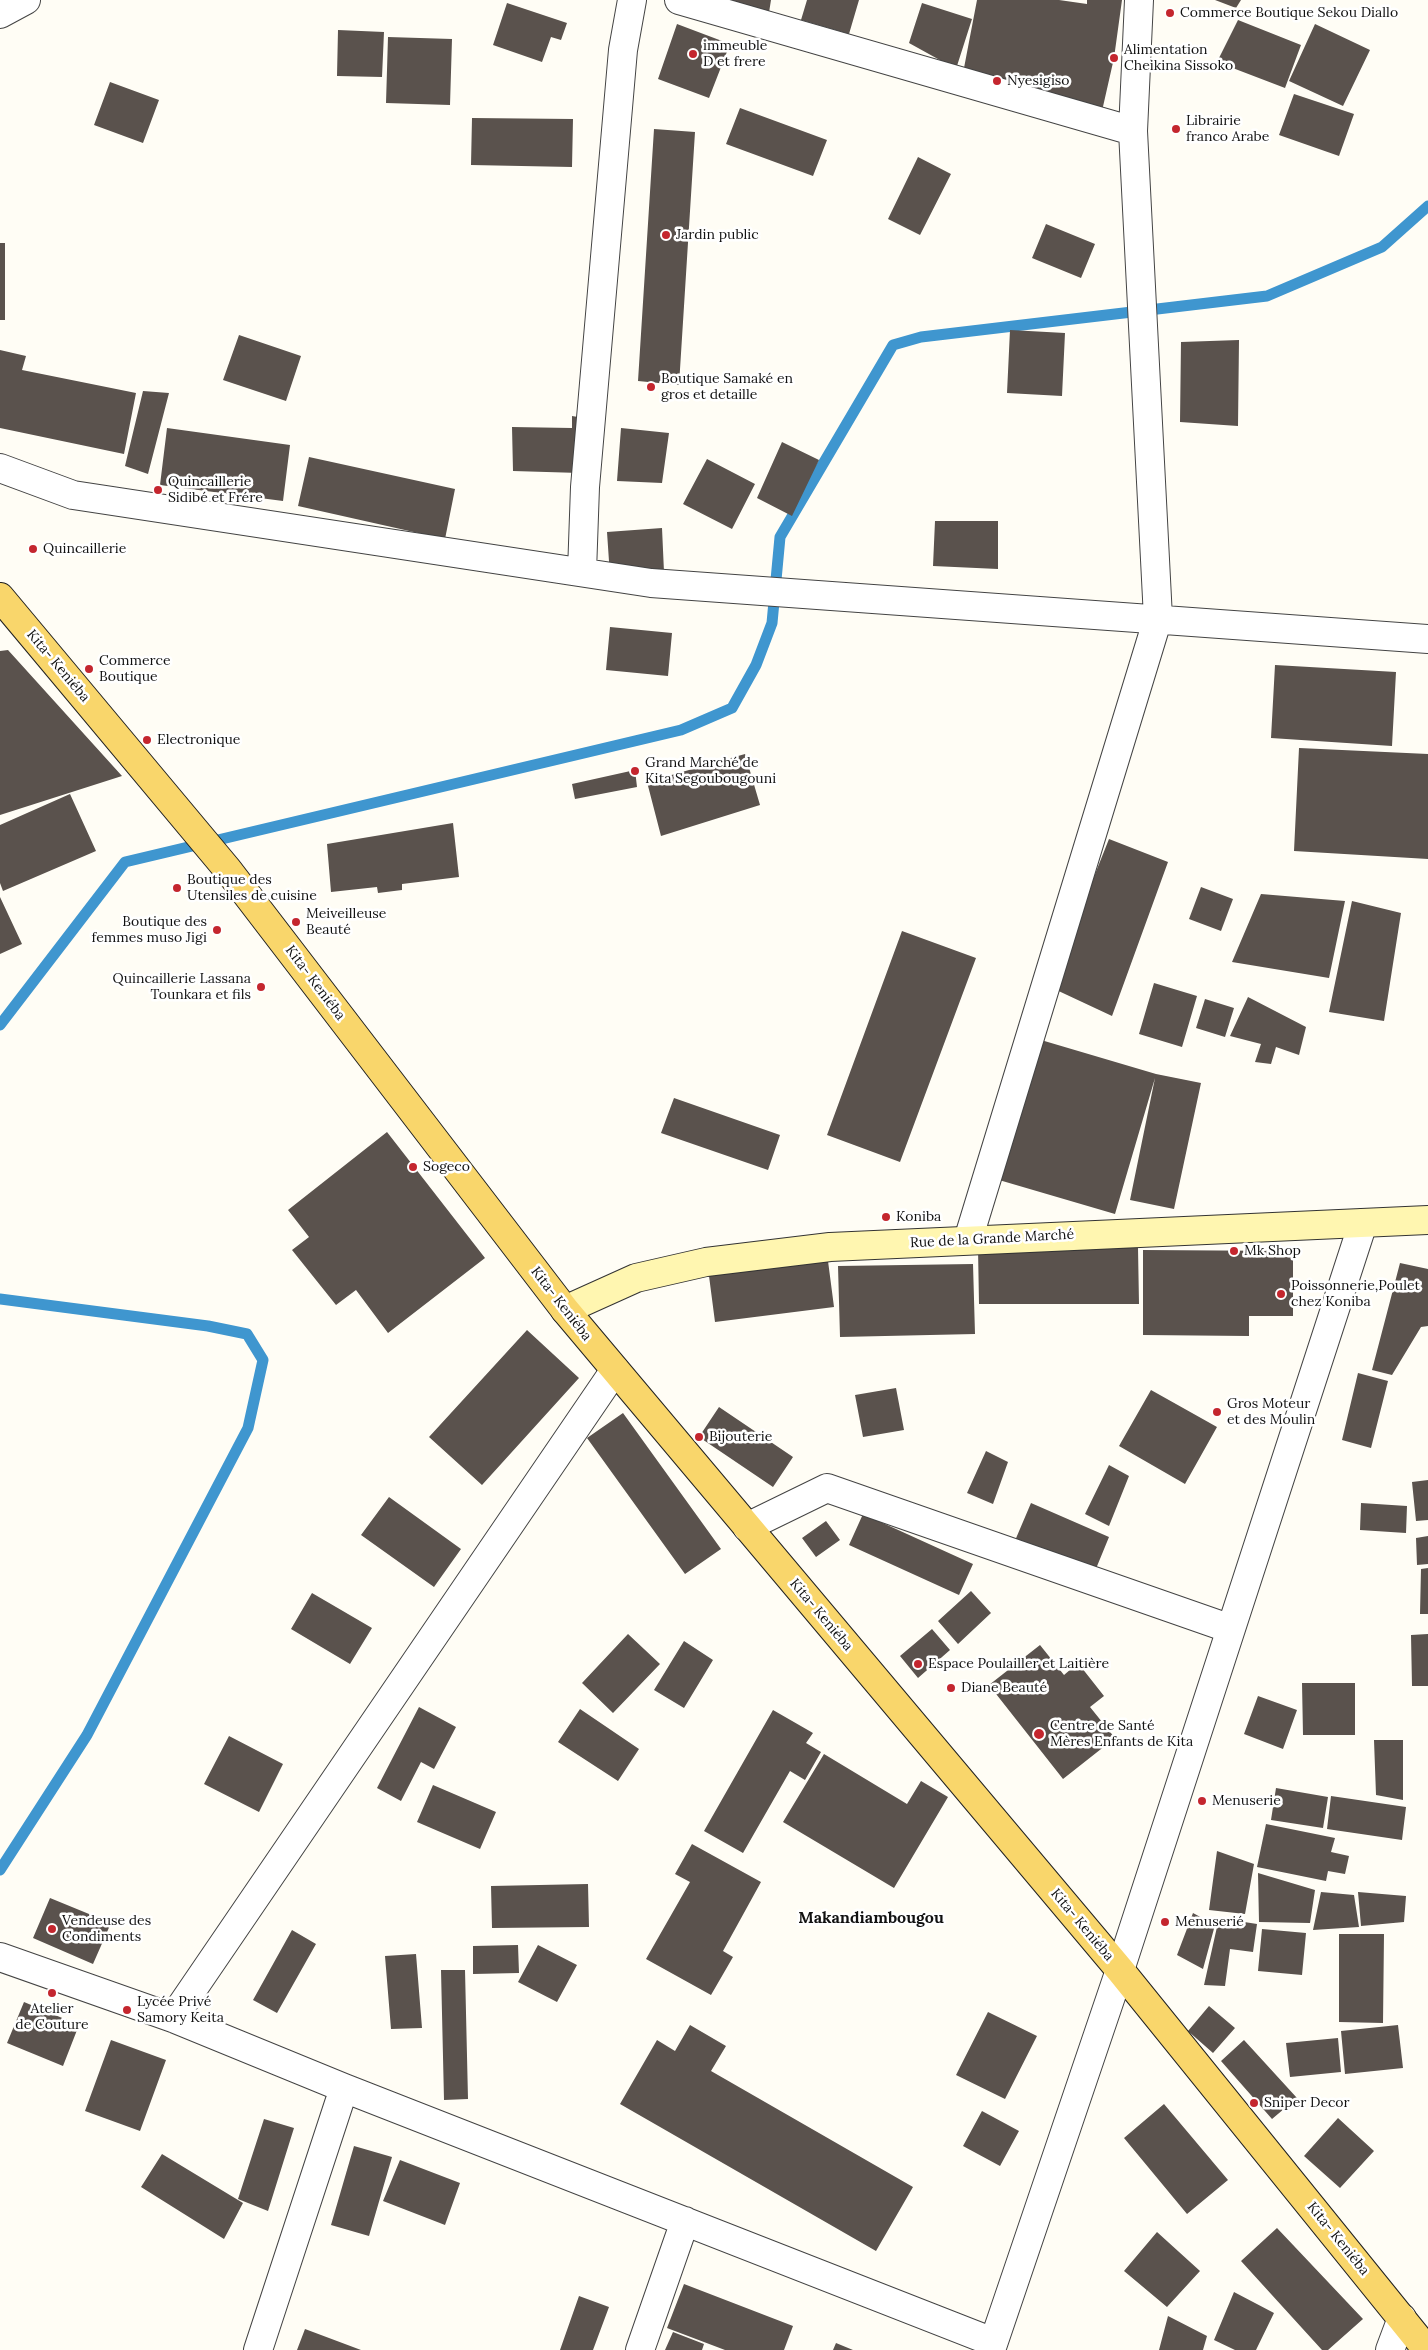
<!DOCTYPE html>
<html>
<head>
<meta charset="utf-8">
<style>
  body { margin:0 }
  canvas { display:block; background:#fffdf5 }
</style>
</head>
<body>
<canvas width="1428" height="2350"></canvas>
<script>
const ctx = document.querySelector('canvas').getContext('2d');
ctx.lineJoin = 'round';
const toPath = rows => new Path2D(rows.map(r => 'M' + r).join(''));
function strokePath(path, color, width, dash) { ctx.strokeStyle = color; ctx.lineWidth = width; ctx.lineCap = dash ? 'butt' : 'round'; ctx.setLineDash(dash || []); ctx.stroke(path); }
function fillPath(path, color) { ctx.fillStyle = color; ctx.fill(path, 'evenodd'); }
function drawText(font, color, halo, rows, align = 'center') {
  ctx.font = font + ' Lora,serif'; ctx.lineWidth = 5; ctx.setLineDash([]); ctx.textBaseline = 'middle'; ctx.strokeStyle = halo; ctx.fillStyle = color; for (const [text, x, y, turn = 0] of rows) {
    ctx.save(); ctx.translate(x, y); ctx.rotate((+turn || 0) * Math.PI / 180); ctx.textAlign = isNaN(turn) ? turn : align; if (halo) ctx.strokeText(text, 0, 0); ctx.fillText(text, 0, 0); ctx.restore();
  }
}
const stream = toPath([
  [0,1025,125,862,681,730,732,708,756,665,772,623,780,537,893,345,921,337,1267,296,1382,247,1428,206],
  [0,1299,208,1326,247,1334,263,1360,248,1428,87,1735,0,1870]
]);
const building = toPath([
  [683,0,771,0,767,25],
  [807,0,859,0,849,34,801,20],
  [977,0,1059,0,1087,4,1087,0,1122,0,1114,58,1102,111,964,68],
  [1215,0,1241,0,1236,8],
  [507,3,567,23,561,40,551,37,542,62,493,45],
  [922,3,972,19,956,69,909,43],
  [1238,20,1301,45,1285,88,1217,62],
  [677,24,730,44,709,98,658,79],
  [1315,24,1370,50,1343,106,1289,81],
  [338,30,384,32,382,77,337,76],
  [388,37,452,39,450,105,386,103],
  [110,82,159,100,143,143,94,125],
  [1294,94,1354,114,1339,156,1279,135],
  [740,108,827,140,813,176,726,144],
  [472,118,573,119,572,167,471,165],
  [654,129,695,132,679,385,638,381],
  [918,157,951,174,920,235,888,219],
  [1046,224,1095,244,1081,278,1032,258],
  [0,243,5,243,5,320,0,320],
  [1010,330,1065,333,1062,396,1007,393],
  [239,335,301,356,286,401,223,380],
  [1239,340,1238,426,1180,422,1181,342],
  [0,350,26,356,22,370,136,393,124,454,0,428],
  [143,391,169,393,148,474,125,466],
  [572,416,584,418,580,473,513,471,512,427,572,428],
  [167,428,290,445,283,501,160,485],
  [621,428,669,433,662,483,617,481],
  [782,442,819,460,792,516,757,498],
  [309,457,455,489,445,539,298,506],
  [707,459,755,484,732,529,683,504],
  [935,521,998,521,998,569,933,566],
  [662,528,664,572,610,576,607,532],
  [610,627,672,633,668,676,606,670],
  [8,650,122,776,0,815,0,651],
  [1275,665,1396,672,1392,746,1271,738],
  [1299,748,1428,754,1428,859,1294,851],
  [745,754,760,805,661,836,647,782],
  [635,770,637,787,575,799,572,784],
  [70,794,96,851,3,891,0,883,0,825],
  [453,823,459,877,402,884,402,890,378,893,377,887,331,892,327,844],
  [1109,839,1168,862,1112,1016,1050,987],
  [1201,887,1233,899,1221,931,1189,919],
  [1261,894,1345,901,1329,978,1232,962],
  [0,897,22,944,0,954],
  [1352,901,1401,913,1384,1021,1329,1012],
  [902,931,976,958,900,1162,827,1135],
  [1154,983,1197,996,1182,1047,1139,1034],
  [1248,997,1306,1027,1299,1055,1276,1047,1271,1064,1255,1062,1261,1044,1230,1036],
  [1205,999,1234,1008,1225,1037,1196,1028],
  [1041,1040,1156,1074,1201,1083,1174,1209,1130,1200,1155,1078,1115,1214,999,1180],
  [674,1098,780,1135,768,1170,661,1133],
  [387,1132,485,1258,388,1333,356,1290,336,1305,292,1250,309,1237,288,1210],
  [978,1248,1138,1248,1139,1304,979,1304],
  [1143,1250,1293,1251,1293,1316,1249,1316,1249,1336,1143,1335],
  [828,1261,834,1307,715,1322,709,1276],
  [1400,1263,1428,1269,1428,1326,1421,1327,1392,1375,1372,1370],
  [973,1264,975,1334,840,1337,838,1266],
  [527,1330,579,1378,482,1485,429,1437],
  [1358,1373,1388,1381,1371,1448,1342,1440],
  [896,1388,904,1430,863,1437,855,1395],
  [1151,1390,1217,1427,1185,1484,1119,1446],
  [719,1407,793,1457,773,1487,699,1437],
  [623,1413,721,1549,685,1574,587,1438],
  [986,1451,1008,1462,993,1504,967,1493],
  [1109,1465,1129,1476,1109,1526,1085,1514],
  [1428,1480,1428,1520,1416,1521,1412,1482],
  [389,1497,461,1549,434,1587,361,1535],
  [1031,1503,1109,1537,1093,1576,1014,1543],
  [1361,1503,1407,1506,1406,1533,1360,1530],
  [863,1514,973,1564,959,1595,849,1545],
  [826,1521,840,1540,816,1557,802,1538],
  [1428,1536,1428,1564,1417,1565,1416,1538],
  [1428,1568,1428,1614,1420,1614,1421,1569],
  [971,1591,991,1613,958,1644,938,1621],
  [312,1593,372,1628,350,1664,291,1629],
  [932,1629,950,1650,918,1678,900,1656],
  [628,1634,660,1664,613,1713,582,1683],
  [1428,1634,1428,1686,1412,1686,1411,1635],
  [684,1641,713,1660,684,1708,654,1690],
  [1040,1645,1064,1675,1078,1663,1104,1696,1090,1707,1115,1738,1063,1779,989,1685],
  [1302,1683,1355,1683,1355,1735,1303,1735],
  [1258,1696,1297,1710,1283,1749,1244,1734],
  [419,1707,456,1727,434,1769,421,1762,401,1801,377,1788],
  [580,1709,639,1749,618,1781,558,1742],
  [773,1710,813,1733,806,1743,821,1752,805,1780,790,1771,743,1853,704,1831],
  [229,1736,283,1764,259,1812,204,1784],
  [1374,1740,1403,1740,1403,1800,1376,1795],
  [824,1754,907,1804,921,1781,948,1797,894,1888,783,1822],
  [433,1785,496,1812,480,1849,417,1822],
  [1276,1788,1328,1797,1323,1828,1271,1820],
  [1331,1796,1406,1807,1402,1840,1327,1829],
  [1266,1824,1335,1838,1331,1852,1349,1856,1345,1874,1328,1871,1326,1881,1257,1867],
  [692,1844,761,1882,723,1951,733,1957,711,1995,646,1959,690,1882,675,1874],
  [1217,1851,1254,1864,1245,1914,1209,1910],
  [1258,1873,1315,1890,1310,1923,1259,1922],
  [588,1884,589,1927,492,1928,491,1886],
  [1321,1892,1354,1895,1359,1927,1313,1930],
  [1358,1892,1406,1896,1404,1922,1361,1926],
  [50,1898,111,1923,93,1964,33,1938],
  [1193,1913,1215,1925,1203,1969,1177,1955],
  [1219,1918,1257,1924,1253,1952,1230,1949,1225,1986,1204,1985],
  [1262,1929,1306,1933,1302,1975,1258,1971],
  [292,1930,316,1944,277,2013,253,2000],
  [1339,1934,1384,1934,1383,2023,1339,2022],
  [518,1945,519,1973,473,1974,473,1946],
  [538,1945,577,1965,557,2002,518,1982],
  [416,1954,422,2028,391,2029,385,1956],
  [441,1970,465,1970,468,2099,444,2100],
  [24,2002,79,2025,63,2066,7,2043],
  [1209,2006,1235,2028,1213,2053,1188,2031],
  [988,2012,1037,2036,1005,2099,956,2075],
  [690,2025,726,2046,711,2071,913,2187,876,2251,620,2104,657,2040,675,2051],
  [1398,2025,1403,2068,1345,2074,1341,2031],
  [1338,2038,1341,2072,1290,2077,1286,2043],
  [111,2040,166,2060,140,2131,85,2111],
  [1244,2040,1297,2098,1272,2119,1221,2061],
  [1164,2104,1228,2180,1187,2214,1124,2138],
  [982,2111,1019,2131,1000,2166,963,2146],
  [1338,2118,1374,2151,1340,2188,1304,2156],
  [264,2119,294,2128,268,2211,238,2199],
  [354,2146,392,2157,369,2236,331,2225],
  [162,2154,243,2203,224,2239,141,2187],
  [400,2160,460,2183,445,2225,383,2201],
  [1277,2228,1363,2319,1328,2350,1322,2350,1241,2261],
  [1157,2232,1200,2271,1167,2307,1124,2271],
  [684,2284,793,2326,784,2350,725,2350,667,2328],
  [1234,2292,1274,2313,1256,2350,1235,2350,1214,2340],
  [579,2296,609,2307,593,2350,560,2350],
  [1168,2316,1207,2336,1203,2350,1159,2350],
  [305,2329,361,2350,297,2350],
  [673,2332,704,2344,702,2350,665,2350],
  [836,2343,853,2350,833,2350]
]);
const street = toPath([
  [679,0,1133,131],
  [0,14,26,0],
  [0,468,73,495,651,583,1428,639],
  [582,572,585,487,623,50,632,0],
  [968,1240,1158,618,1133,131,1139,0],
  [747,1527,827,1488,1231,1629],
  [0,1957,173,2018,344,2088,993,2342],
  [173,2018,615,1370],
  [258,2350,344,2088],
  [640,2350,685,2221],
  [991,2350,1120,1970,1363,1223],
  [1390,2350,1402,2318]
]);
const secondary = toPath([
  [565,1310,636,1278,706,1262,830,1247,1428,1220]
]);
const primary = toPath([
  [0,597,228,870,565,1310,1120,1970,1427,2350]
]);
const markers = [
  [1170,13,5,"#c4262e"],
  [693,54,5,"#c4262e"],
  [1114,58,5,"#c4262e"],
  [997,81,5,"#c4262e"],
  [1176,129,5,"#c4262e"],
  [666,235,5,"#c4262e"],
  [651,387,5,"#c4262e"],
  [158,490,5,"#c4262e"],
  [33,549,5,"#c4262e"],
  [89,669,5,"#c4262e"],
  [147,740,5,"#c4262e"],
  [635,771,5,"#c4262e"],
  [177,888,5,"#c4262e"],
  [296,922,5,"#c4262e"],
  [217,930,5,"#c4262e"],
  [261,987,5,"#c4262e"],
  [413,1167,5,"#c4262e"],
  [886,1217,5,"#c4262e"],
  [1234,1251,5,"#c4262e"],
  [1281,1294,5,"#c4262e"],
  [1217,1412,5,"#c4262e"],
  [699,1437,5,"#c4262e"],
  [918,1664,5,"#c4262e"],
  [951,1688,5,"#c4262e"],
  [1039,1734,6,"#c4262e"],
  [1202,1801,5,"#c4262e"],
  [1165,1922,5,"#c4262e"],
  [52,1929,5,"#c4262e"],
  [52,1993,5,"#c4262e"],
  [127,2010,5,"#c4262e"],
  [1254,2103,5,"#c4262e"]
];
const poiNames = [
  ["Commerce Boutique Sekou Diallo",1180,13],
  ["immeuble",703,46],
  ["D et frere",703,62],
  ["Alimentation",1124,50],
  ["Cheikina Sissoko",1124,66],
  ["Nyesigiso",1007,81],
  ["Librairie",1186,121],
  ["franco Arabe",1186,137],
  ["Jardin public",676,235],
  ["Boutique Samaké en",661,379],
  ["gros et detaille",661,395],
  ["Quincaillerie",168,482],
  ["Sidibé et Frére",168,498],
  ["Quincaillerie",43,549],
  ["Commerce",99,661],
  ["Boutique",99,677],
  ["Electronique",157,740],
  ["Grand Marché de",645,763],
  ["Kita Segoubougouni",645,779],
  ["Boutique des",187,880],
  ["Utensiles de cuisine",187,896],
  ["Meiveilleuse",306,914],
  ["Beauté",306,930],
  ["Boutique des",207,922,"right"],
  ["femmes muso Jigi",207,938,"right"],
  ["Quincaillerie Lassana",251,979,"right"],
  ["Tounkara et fils",251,995,"right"],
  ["Sogeco",423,1167],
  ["Koniba",896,1217],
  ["Mk Shop",1244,1251],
  ["Poissonnerie,Poulet",1291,1286],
  ["chez Koniba",1291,1302],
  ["Gros Moteur",1227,1404],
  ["et des Moulin",1227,1420],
  ["Bijouterie",709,1437],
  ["Espace Poulailler et Laitière",928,1664],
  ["Diane Beauté",961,1688],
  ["Centre de Santé",1050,1726],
  ["Mères Enfants de Kita",1050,1742],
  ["Menuserie",1212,1801],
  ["Vendeuse des",62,1921],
  ["Condiments",62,1937],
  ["Menuserié",1175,1922],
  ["Lycée Privé",137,2002],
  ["Samory Keita",137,2018],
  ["Atelier",52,2009,"center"],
  ["de Couture",52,2025,"center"],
  ["Sniper Decor",1264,2103]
];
const streetNames = [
  ["Kita- Keniéba",58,666,50],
  ["Kita- Keniéba",315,983,53],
  ["Rue de la Grande Marché",992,1239,-3],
  ["Kita- Keniéba",561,1304,52],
  ["Kita- Keniéba",821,1615,50],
  ["Kita- Keniéba",1082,1925,50],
  ["Kita- Keniéba",1338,2239,51]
];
const quarterNames = [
  ["Makandiambougou",871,1918]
];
strokePath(stream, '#3f96cf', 11);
fillPath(building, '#5a524d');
strokePath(street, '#444', 30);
strokePath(secondary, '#333', 30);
strokePath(primary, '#222', 30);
strokePath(street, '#fff', 28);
strokePath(secondary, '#fff6b0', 28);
strokePath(primary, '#f9d66b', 28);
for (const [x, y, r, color] of markers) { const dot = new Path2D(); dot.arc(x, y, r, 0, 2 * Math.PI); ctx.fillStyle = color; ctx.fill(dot); strokePath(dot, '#fff', 2); }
drawText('14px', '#111', '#fff', poiNames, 'left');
drawText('14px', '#111', '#fff', streetNames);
drawText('bold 16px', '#111', '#fff', quarterNames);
</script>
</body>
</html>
